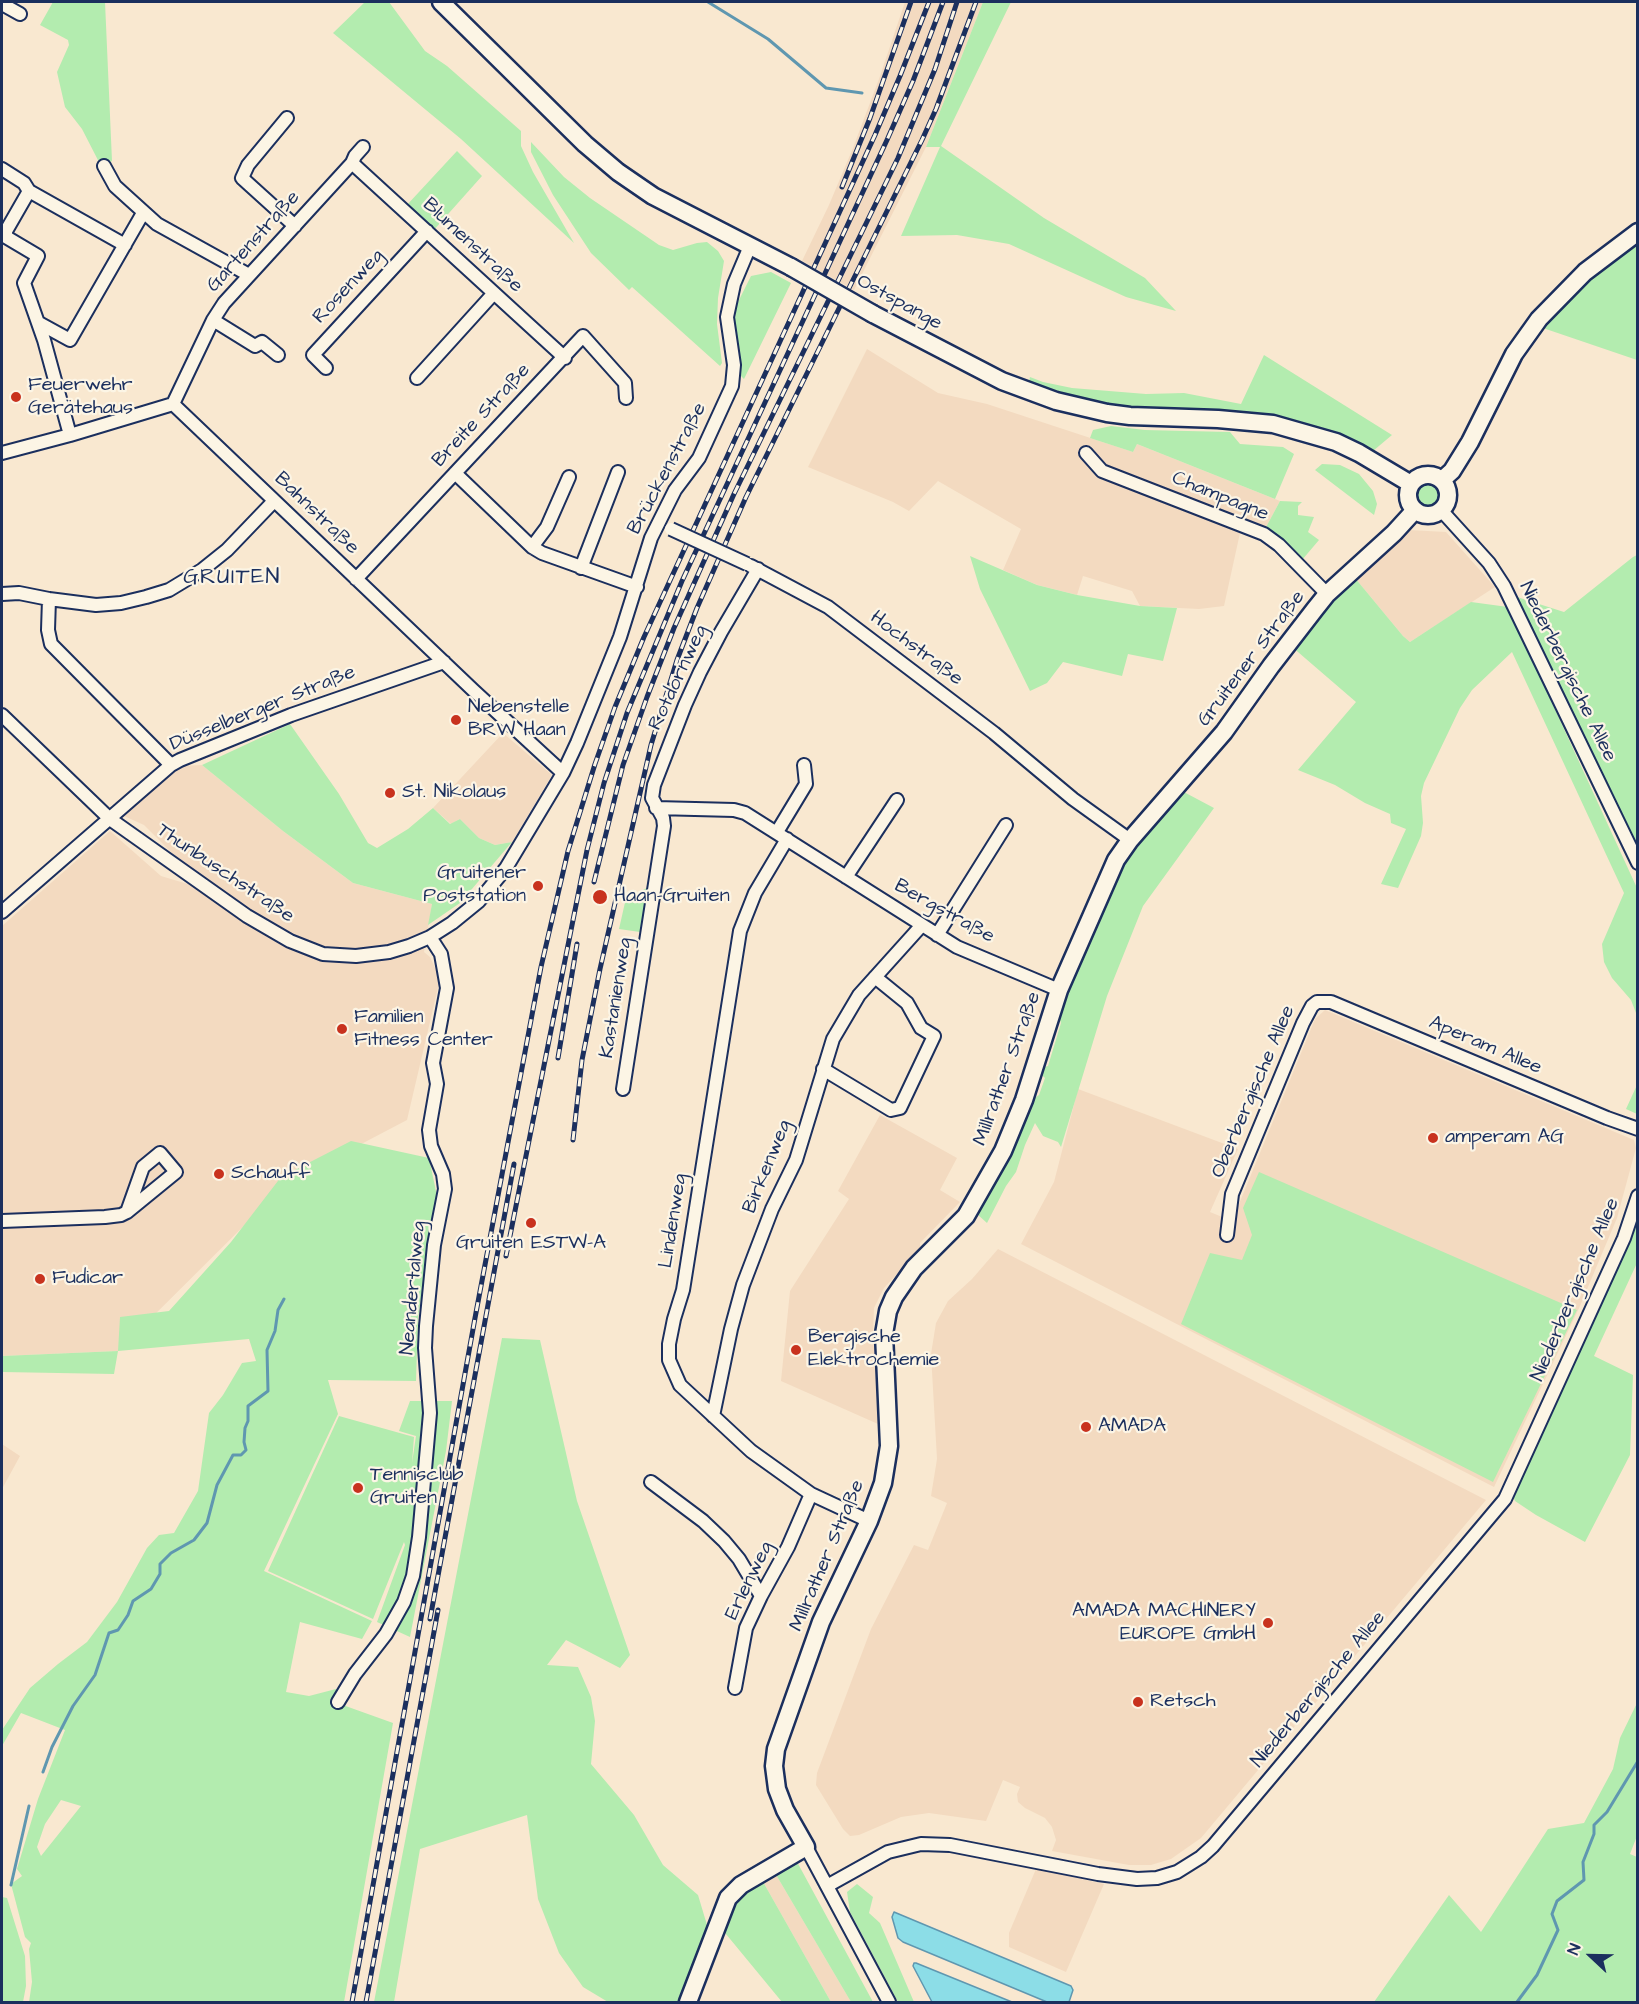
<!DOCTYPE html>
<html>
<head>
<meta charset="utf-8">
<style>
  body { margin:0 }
  #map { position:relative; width:1639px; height:2004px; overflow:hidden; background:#f9e8d0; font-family:"Architects Daughter",sans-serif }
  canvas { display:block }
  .frame { position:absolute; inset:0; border:3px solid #1b2f5e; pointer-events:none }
  .north { position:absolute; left:1561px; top:1926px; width:60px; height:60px; -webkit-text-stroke:4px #fcf5e5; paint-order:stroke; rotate:292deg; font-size:16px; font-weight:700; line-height:24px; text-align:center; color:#1b2f5e }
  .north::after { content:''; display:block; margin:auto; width:21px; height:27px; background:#1b2f5e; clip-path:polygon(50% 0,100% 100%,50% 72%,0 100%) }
</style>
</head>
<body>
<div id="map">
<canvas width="1639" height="2004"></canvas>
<div class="frame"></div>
<div class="north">N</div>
</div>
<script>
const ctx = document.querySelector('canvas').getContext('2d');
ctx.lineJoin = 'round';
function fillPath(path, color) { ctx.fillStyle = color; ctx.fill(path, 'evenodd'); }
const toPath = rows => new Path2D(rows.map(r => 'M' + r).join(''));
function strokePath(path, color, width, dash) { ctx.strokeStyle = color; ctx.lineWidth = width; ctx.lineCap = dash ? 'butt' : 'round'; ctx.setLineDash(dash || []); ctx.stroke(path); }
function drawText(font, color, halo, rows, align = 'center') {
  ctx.font = font + ' "Architects Daughter",sans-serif'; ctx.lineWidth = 4.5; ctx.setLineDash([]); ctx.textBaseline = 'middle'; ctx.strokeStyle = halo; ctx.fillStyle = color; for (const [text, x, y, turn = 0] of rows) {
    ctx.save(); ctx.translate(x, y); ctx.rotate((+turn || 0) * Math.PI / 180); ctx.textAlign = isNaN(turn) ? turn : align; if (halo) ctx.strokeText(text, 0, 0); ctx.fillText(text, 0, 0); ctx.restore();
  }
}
const built = toPath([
  [905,2,983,2,926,147,854,290,802,261,829,205,853,148,879,79],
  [867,349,938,393,987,404,1133,452,1137,444,1280,501,1265,529,1250,523,1240,533,1224,606,1199,609,1140,606,1132,591,1083,576,1077,595,1037,585,1003,570,1021,529,938,481,909,511,893,502,808,467],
  [1409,530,1446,532,1495,587,1410,642,1403,636,1355,578],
  [503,733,552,775,512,842,495,845,479,838,460,819,451,824,433,808],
  [202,765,283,831,353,883,432,904,424,952,430,957,440,979,407,1120,287,1183,118,1351,2,1356,2,926,110,831,161,876,191,885,228,911,236,900,180,861,144,825,124,816,180,766],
  [1325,1010,1634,1140,1636,1148,1617,1218,1580,1306,1494,1487,1021,1244,1054,1182,1078,1089,1238,1149,1210,1212,1232,1221,1315,1019],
  [880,1115,957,1158,940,1190,960,1202,920,1243,920,1249,884,1288,874,1308,873,1334,878,1424,781,1381,790,1291,849,1199,838,1191],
  [998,1249,1486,1500,1307,1713,1295,1708,1287,1718,1295,1726,1201,1838,1171,1859,1151,1865,1129,1865,1052,1851,1056,1840,1052,1827,1045,1818,1025,1808,1018,1802,1017,1794,1020,1787,1003,1780,986,1821,929,1813,901,1817,859,1835,850,1836,843,1829,816,1785,817,1773,871,1629,914,1545,928,1550,947,1503,931,1496,937,1459,931,1354,936,1323,948,1301,972,1279],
  [2,1444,20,1456,2,1489],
  [1036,1869,1104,1884,1066,1972,1009,1947,1009,1933],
  [775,1873,851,2002,831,2002,762,1880]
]);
const green = toPath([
  [53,2,105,2,112,161,101,166,82,129,65,107,57,72,69,45,68,40,40,25],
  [365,2,389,2,425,51,447,66,521,131,521,146,533,172,574,243,461,139,333,33],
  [983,2,1011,2,941,146,1044,218,1145,278,1176,311,1126,297,1009,244,957,235,901,236,940,147,926,147],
  [531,142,564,177,590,198,659,245,673,250,697,243,707,242,718,251,724,261,718,298,717,324,722,363,720,366,632,287,629,290,591,253,553,195,531,152],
  [457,151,482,176,433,231,406,206],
  [1637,235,1637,360,1540,327,1592,270],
  [771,272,791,283,744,379,741,376,734,324,737,304,751,276],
  [1264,355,1392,435,1373,451,1345,439,1092,404,1028,385,1030,377,1043,382,1072,388,1146,394,1184,393,1241,404],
  [1111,426,1145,430,1230,432,1240,444,1283,447,1294,454,1275,499,1137,444,1133,452,1090,438,1093,430],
  [1322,464,1340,465,1359,474,1373,491,1377,504,1374,515,1315,470],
  '1415 495a13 13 0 1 1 26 0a13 13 0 1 1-26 0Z',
  [1280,501,1302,502,1298,506,1298,515,1314,517,1308,532,1319,540,1302,560,1265,529],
  [1637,555,1637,849,1517,597,1564,612,1633,557],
  [970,556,1037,585,1077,595,1140,606,1177,608,1163,661,1128,654,1122,676,1063,662,1047,683,1030,691,980,589],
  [1355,578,1403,636,1410,642,1471,602,1508,607,1637,888,1637,1035,1636,1013,1631,1000,1612,978,1604,962,1602,944,1624,893,1512,652,1472,690,1460,708,1424,783,1421,796,1423,823,1421,836,1398,888,1381,884,1406,829,1391,823,1390,814,1365,803,1335,785,1298,770,1356,702,1291,646,1332,598],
  [290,724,339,794,368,843,377,848,408,829,433,808,450,824,460,819,479,838,495,845,512,842,460,903,428,925,432,904,353,883,283,831,202,765],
  [1182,791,1214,808,1143,906,1107,996,1061,1147,1058,1142,1043,1136,1035,1123,1025,1145,1016,1172,1006,1186,987,1223,977,1214,1009,1156,1033,1099,1039,1095,1045,1078,1039,1072,1041,1068,1048,1066,1061,1023,1058,1014,1078,960,1120,869],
  [647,888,640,932,619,929,626,898],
  [1637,1085,1637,1114,1626,1109],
  [351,1141,429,1158,437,1196,418,1318,416,1381,328,1380,338,1414,264,1571,372,1621,362,1639,300,1622,286,1692,309,1696,336,1689,340,1704,393,1723,344,2002,29,2002,32,1982,29,1949,31,1943,25,1937,11,1884,22,1876,17,1869,38,1799,65,1730,21,1713,2,1746,2,1730,30,1688,58,1664,87,1642,117,1602,147,1548,159,1535,174,1533,198,1491,209,1413,223,1395,242,1363,256,1361,249,1339,118,1351,114,1374,2,1372,2,1356,118,1351,120,1317,169,1311,231,1242,281,1177],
  [61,1800,81,1806,41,1856,37,1847,45,1824],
  [1259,1172,1577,1310,1493,1482,1181,1324,1210,1253,1242,1260,1252,1235,1243,1208],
  [1637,1220,1637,1263,1594,1356,1633,1375,1630,1455,1585,1542,1536,1515,1515,1501,1513,1496],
  [502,1338,540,1340,577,1501,630,1655,620,1668,566,1640,547,1665,578,1667,591,1697,595,1721,591,1764,634,1815,663,1865,698,1895,707,1925,678,2002,608,2002,583,1987,559,1953,538,1899,527,1815,420,1849,394,2002,374,2002],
  [410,1401,452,1401,446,1451,410,1637,377,1622,405,1545,404,1542,373,1619,268,1571,339,1416,414,1437,412,1463,416,1436,399,1431],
  [1637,1703,1637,1836,1630,1854,1637,1857,1637,2002,1374,2002,1449,1895,1481,1932,1548,1829,1584,1823,1613,1769,1620,1738],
  [796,1860,873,2002,851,2002,775,1873],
  [762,1880,831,2002,782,2002,721,1928,731,1902],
  [857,1884,873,1897,869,1913,880,1923,914,2002,898,2002,850,1912,847,1892],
  [2,1897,7,1898,25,1956,26,1986,23,2002,2,2002]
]);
const water = toPath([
  [894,1912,1071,1986,1073,1990,1069,2002,1047,2002,903,1942,898,1938,892,1917,894,1912],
  [914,1963,916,1963,1012,2002,932,2002,913,1966,914,1963]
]);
const stream = toPath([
  [708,2,768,39,826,88,862,93],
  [43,1772,52,1747,73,1706,95,1675,109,1633,118,1630,128,1615,133,1601,151,1589,160,1574,160,1564,171,1553,194,1540,207,1523,217,1485,233,1455,241,1455,246,1450,244,1442,245,1428,248,1421,248,1406,268,1391,267,1350,275,1331,278,1310,284,1299],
  [11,1885,29,1806],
  [1517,2002,1537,1975,1558,1930,1552,1914,1557,1901,1584,1880,1583,1862,1594,1834,1594,1825,1607,1812,1638,1761]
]);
const minor = toPath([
  [2,4,20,14],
  [287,118,248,165,242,178,295,226],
  [352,163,565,358],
  [104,166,115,186,157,224,249,275],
  [2,169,24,183,29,191,125,245],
  [29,191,6,231,6,237,38,256,24,283,44,340,70,435],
  [213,320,255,346,262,342,278,355],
  [39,323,70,340,143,213],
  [326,368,313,355,427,231],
  [417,378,494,293],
  [173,404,213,320,224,303,352,163,355,156,363,147],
  [2,453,70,435,173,404,473,690,563,773],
  [1086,453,1102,471,1264,534,1279,545,1327,594],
  [455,473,532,547,542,553,637,587],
  [1441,510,1489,563,1504,586,1638,863],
  [532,547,547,527,569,477],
  [751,566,828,607,994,733,1073,799,1130,840],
  [581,568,618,472],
  [356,579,583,336,625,383,626,398],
  [2,594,19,593,49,599,96,605,121,603,146,597,169,590,202,570,227,550,274,501],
  [49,599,48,630,51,644,171,765],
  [2,715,110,819,247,916,290,941,323,954,356,956,389,952,409,946,430,937,452,923,479,901,506,868,563,773,577,743,620,637,651,538,675,490,699,458,732,386,734,365,727,317,734,284,750,246],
  [656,808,734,810,745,813,957,947,1059,990],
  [777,832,806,784,804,765],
  [787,839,755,893,740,931,683,1290,674,1319,669,1344,669,1360,680,1385,751,1451,811,1494,869,1521],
  [846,877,897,800],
  [2,912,171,765,180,760,291,715,444,662],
  [937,935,1006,825],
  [823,1069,891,1110,900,1108,934,1036,921,1028,907,1003,875,977],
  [623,1089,664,826,663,818,652,798,654,785,685,705,700,672,721,632,758,569],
  [2,1221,105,1217,121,1215,127,1212,176,1172,160,1153,143,1167,127,1212],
  [1227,1235,1232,1194,1303,1023,1312,1006,1317,1002,1331,1002,1607,1118,1638,1129],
  [713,1416,731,1329,743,1285,772,1209,796,1160,833,1039,859,995,922,925],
  [651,1482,703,1521,724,1541,739,1559,761,1596],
  [735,1688,746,1628,761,1596,788,1547,811,1494],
  [338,1702,355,1674,386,1634,404,1602,413,1576,419,1537,430,1413,425,1348,426,1326,434,1245,445,1189,443,1174,431,1146,429,1130,437,1084,433,1063,447,988,441,954,430,937],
  [806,1847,889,2002],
  [827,1886,888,1852,921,1844,950,1845,1098,1874,1137,1879,1157,1878,1177,1872,1201,1857,1213,1846,1505,1499,1624,1238,1638,1196]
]);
const major = toPath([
  [441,2,585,144,618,172,653,196,791,267],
  [873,314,1002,381,1056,401,1107,413,1130,416,1218,419,1273,424,1336,442,1359,453,1411,484],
  '1408 495a20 20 0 1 1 40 0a20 20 0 1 1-40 0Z',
  [1442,480,1452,471,1470,442,1514,354,1539,319,1585,272,1638,232],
  [688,2002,728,1898,741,1885,806,1847,785,1810,777,1789,774,1766,776,1749,821,1622,869,1521,883,1483,889,1446,884,1334,888,1311,894,1297,914,1268,966,1216,1003,1151,1024,1100,1059,990,1116,860,1130,840,1224,732,1271,666,1315,609,1327,594,1394,533,1415,510]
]);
const rail = toPath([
  [842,187,870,118,911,2],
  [594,882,623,765,647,697,674,628,734,494,898,158,935,69,957,2],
  [558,1058,577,944],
  [573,1140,582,1060,600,969,651,745,677,660,697,608,746,497,922,140,936,109,976,2],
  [506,1256,587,850,604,783,627,713,682,581,887,140,913,81,943,2],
  [430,1619,514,1164],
  [352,2002,475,1318,541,967,568,851,595,764,615,707,644,637,875,135,900,76,929,2],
  [366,2002,438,1610]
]);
const minorBridge = toPath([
  [671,529,747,564]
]);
const majorBridge = toPath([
  [791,267,873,314]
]);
const markers = [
  [16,397,6,"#c8321e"],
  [456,720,6,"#c8321e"],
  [390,793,6,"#c8321e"],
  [538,886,6,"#c8321e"],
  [600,897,8,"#c8321e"],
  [342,1029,6,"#c8321e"],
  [1433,1138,6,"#c8321e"],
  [219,1174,6,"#c8321e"],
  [531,1223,6,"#c8321e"],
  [40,1279,6,"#c8321e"],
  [796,1350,6,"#c8321e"],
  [1086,1427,6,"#c8321e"],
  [358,1488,6,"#c8321e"],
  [1268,1623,6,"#c8321e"],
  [1138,1702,6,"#c8321e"]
];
const streetNames = [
  ["Gartenstraße",254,242,-48],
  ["Blumenstraße",472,246,43],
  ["Rosenweg",349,287,-47],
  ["Ostspange",899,303,29],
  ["Breite Straße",482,416,-47],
  ["Brückenstraße",668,469,-62],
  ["Champagne",1220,497,22],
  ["Bahnstraße",316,514,44],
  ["Hochstraße",916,649,37],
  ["Gruitener Straße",1252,659,-53],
  ["Niederbergische Allee",1567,672,64],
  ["Rotdornweg",679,678,-65],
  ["Düsselberger Straße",263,709,-22],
  ["Thunbuschstraße",225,874,34],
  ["Bergstraße",944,912,29],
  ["Kastanienweg",617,998,-81],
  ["Aperam Allee",1485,1046,23],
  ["Millrather Straße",1008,1069,-70],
  ["Oberbergische Allee",1254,1092,-67],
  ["Birkenweg",768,1167,-68],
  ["Lindenweg",674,1221,-81],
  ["Neandertalweg",414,1288,-85],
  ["Niederbergische Allee",1576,1290,-67],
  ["Millrather Straße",828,1556,-67],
  ["Erlenweg",750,1581,-64],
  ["Niederbergische Allee",1319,1690,-50]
];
const poiNames = [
  ["Feuerwehr",28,386],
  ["Gerätehaus",28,409],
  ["Nebenstelle",468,708],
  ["BRW Haan",468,731],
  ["St. Nikolaus",402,793],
  ["Gruitener",526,874,"right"],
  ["Poststation",526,897,"right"],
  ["Haan-Gruiten",614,897],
  ["Familien",354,1018],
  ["Fitness Center",354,1041],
  ["amperam AG",1445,1138],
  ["Schauff",231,1174],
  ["Gruiten ESTW-A",531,1244,"center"],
  ["Fudicar",52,1279],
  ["Bergische",808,1338],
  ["Elektrochemie",808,1361],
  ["AMADA",1098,1427],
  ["Tennisclub",370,1476],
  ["Gruiten",370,1499],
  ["AMADA MACHINERY",1256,1612,"right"],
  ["EUROPE GmbH",1256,1635,"right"],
  ["Retsch",1150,1702]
];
const quarterNames = [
  ["GRUITEN",232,578]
];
fillPath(built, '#f3dac0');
fillPath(green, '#b3ecaf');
fillPath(water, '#8cdde7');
strokePath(water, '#5f97b0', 1.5);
strokePath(stream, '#5f97b0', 3);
strokePath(minor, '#1b2f5e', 16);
strokePath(major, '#1b2f5e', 21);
strokePath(minor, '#fcf5e5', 12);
strokePath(major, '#fcf5e5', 16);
strokePath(rail, '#1b2f5e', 5);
strokePath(rail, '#fcf5e5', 3, [9]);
strokePath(minorBridge, '#1b2f5e', 16, []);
strokePath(majorBridge, '#1b2f5e', 21, []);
strokePath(minorBridge, '#fcf5e5', 12);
strokePath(majorBridge, '#fcf5e5', 16);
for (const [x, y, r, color] of markers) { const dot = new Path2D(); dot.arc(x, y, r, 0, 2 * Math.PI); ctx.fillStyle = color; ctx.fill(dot); strokePath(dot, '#fcf5e5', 2); }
drawText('20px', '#1b2f5e', '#fcf5e5', streetNames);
drawText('20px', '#1b2f5e', '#fcf5e5', poiNames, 'left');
ctx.letterSpacing = '1.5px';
drawText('22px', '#1b2f5e', '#fcf5e5', quarterNames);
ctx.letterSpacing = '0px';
</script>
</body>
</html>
